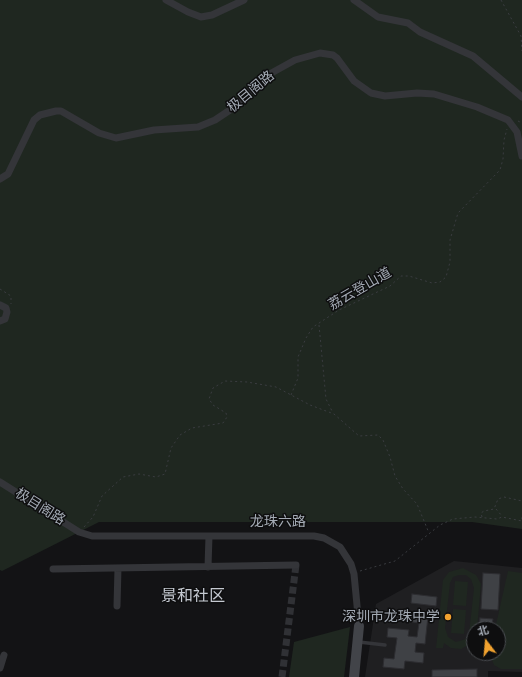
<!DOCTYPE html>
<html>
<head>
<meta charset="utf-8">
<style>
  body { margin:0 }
  #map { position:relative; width:522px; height:677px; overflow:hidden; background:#131315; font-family:"Open Sans","Noto Sans SC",sans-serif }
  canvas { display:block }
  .north { position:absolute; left:466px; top:621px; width:40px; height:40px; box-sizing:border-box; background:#0e0e0f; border:1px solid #4a4d51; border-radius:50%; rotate:344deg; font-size:11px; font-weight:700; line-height:16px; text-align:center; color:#a4abb5 }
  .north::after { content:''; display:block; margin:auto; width:14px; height:18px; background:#f1a22f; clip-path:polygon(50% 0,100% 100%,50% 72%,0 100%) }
</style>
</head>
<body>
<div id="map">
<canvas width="522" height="677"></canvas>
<div class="north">北</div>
</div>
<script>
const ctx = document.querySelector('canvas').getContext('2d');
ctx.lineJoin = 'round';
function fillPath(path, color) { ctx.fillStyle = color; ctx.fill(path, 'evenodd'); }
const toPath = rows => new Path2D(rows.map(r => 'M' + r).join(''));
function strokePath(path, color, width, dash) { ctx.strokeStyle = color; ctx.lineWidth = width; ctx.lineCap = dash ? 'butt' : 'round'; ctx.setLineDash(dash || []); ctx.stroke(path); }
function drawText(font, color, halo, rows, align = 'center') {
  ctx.font = font + ' "Open Sans","Noto Sans SC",sans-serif'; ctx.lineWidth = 3; ctx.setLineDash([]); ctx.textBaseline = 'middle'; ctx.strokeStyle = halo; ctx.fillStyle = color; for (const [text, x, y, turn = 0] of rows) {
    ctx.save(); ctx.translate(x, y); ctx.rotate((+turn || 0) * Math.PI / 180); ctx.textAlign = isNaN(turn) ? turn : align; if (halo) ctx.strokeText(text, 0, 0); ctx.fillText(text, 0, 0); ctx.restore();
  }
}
const built = toPath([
  [454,561,522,568,522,672,488,671,488,677,365,677,376,604],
  [474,629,498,629,498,653,474,653]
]);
const green = toPath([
  [0,0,522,0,522,529,472,522,99,522,2,571,0,570],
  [463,568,476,575,481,584,477,629,474,629,474,640,470,644,461,649,451,648,444,643,443,648,436,648,443,580,449,572],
  [459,575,466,575,471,579,474,588,469,634,466,639,456,642,448,637,445,628,450,583,453,577],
  [508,571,522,573,522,669,501,669,494,665,490,655,490,653,498,653,498,629,495,629],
  [455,581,468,582,466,606,453,605],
  [453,609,466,610,464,634,451,633],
  [350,627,344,677,289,677,294,642]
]);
const building = toPath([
  [483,573,500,574,498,610,481,609,483,573],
  [412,594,437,597,436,606,411,603,412,594],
  [406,613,428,616,425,644,416,643,415,652,424,653,423,663,405,661,404,669,383,667,384,658,394,659,397,638,387,637,388,628,409,630,408,636,417,637,419,623,406,621,406,613],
  [480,618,493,619,491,629,479,629,480,618],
  [477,669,477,677,432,677,432,670,477,669]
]);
const streetTunnel = toPath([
  [282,677,296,565]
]);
const path = toPath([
  [501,0,521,36,522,51],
  [518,121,522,123],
  [0,289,11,296,11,304],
  [319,325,326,399,333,413],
  [291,395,298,378,298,357,306,338,313,327,339,310,390,286,401,276,409,276,432,283,440,282,446,277,450,262,450,240,458,213,500,170,503,159,504,140,507,129],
  [496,509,502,516],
  [482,517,481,513,484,511,494,509,498,499,504,497,522,501],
  [84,527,93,517,102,496,123,477,139,474,156,477,165,474,171,448,180,435,192,428,223,423,227,417,226,413,213,405,209,399,213,388,225,381,247,382,276,387,310,405,334,414,359,436,378,435,383,440,390,457,395,476,403,489,417,504,429,533],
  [360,571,395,561,440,525,453,519,475,517,497,519,502,517,522,521,522,516]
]);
const lane = toPath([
  [359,642,385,645]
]);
const street = toPath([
  [166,0,188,12,201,17,212,15,244,0],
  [354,0,378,17,408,23,420,32,473,56,522,97],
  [0,179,8,174,34,120,40,115,56,111,61,111,99,133,116,138,154,130,198,127,215,120,230,110,266,76,295,60,320,53,333,55,337,58,354,81,371,93,385,96,417,93,434,94,477,107,508,120,517,132,522,156],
  [0,305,6,308,7,312,5,319,0,321],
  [0,482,79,532,92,536,314,536,324,538,340,547,351,564,354,574,359,626],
  [208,567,209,536],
  [53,569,296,565],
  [117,606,118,568],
  [0,668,4,655]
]);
const secondary = toPath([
  [354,677,359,626]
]);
const markers = [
  [448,617,4,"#f1a22f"]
];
const streetNames = [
  ["极目阁路",251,92,-40],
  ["荔云登山道",360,289,-30],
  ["极目阁路",40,507,32],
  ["龙珠六路",278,522]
];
const poiNames = [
  ["深圳市龙珠中学",440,617]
];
const quarterNames = [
  ["景和社区",193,596]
];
fillPath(built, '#1f1f21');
fillPath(green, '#1f2720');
fillPath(building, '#3f4145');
strokePath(building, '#2d2d31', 1);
strokePath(streetTunnel, '#303135', 7, [7, 3.5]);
strokePath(path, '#3a3c40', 1, [2, 3]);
strokePath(lane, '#343539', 3.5);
strokePath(street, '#343539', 7);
strokePath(secondary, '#424449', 10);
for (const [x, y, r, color] of markers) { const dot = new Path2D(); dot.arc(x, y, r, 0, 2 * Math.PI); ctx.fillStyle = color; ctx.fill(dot); strokePath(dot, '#0e0e0f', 1.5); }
drawText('14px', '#a4abb5', '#0e0e0f', streetNames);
drawText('14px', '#a4abb5', '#0e0e0f', poiNames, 'right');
drawText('16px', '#c5c9d1', '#0e0e0f', quarterNames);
</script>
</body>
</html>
